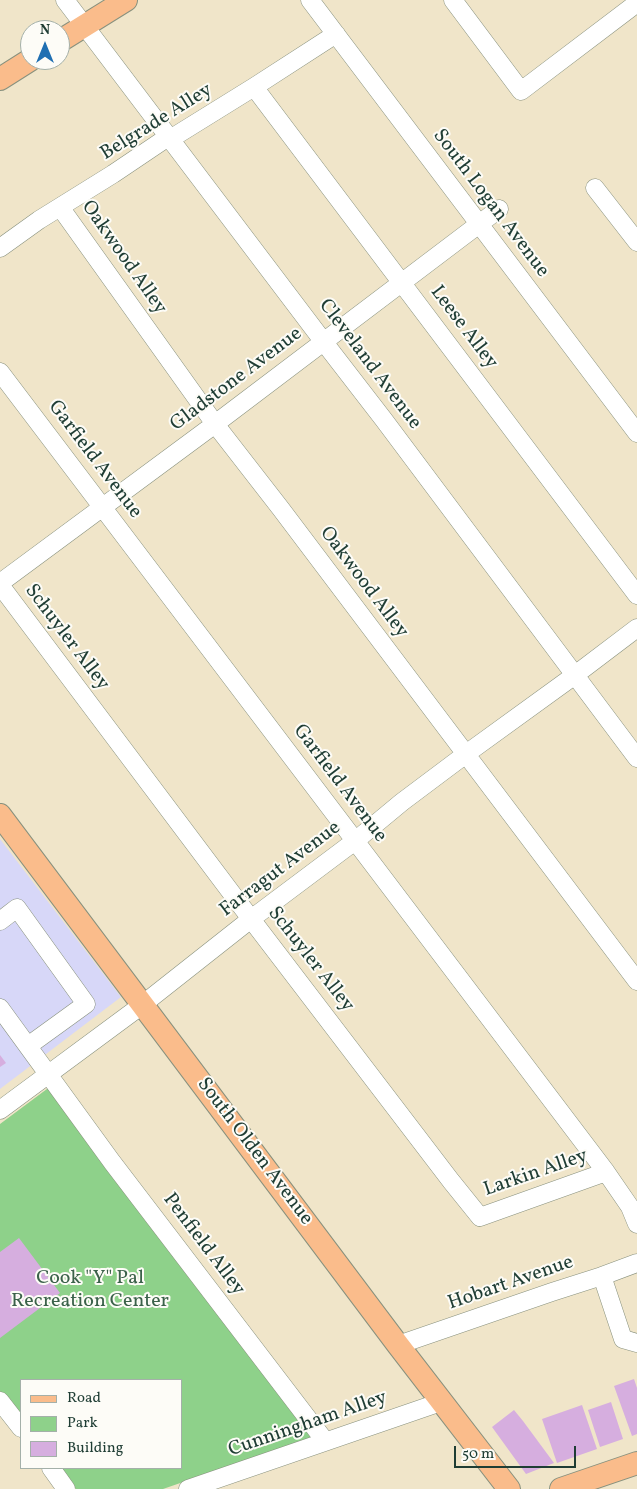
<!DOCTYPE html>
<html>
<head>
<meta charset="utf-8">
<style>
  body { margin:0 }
  #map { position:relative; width:637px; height:1489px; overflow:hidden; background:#f0e5c9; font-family:Vollkorn,serif }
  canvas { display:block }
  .legend { position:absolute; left:20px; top:1379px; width:162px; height:90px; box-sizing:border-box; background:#fdfcf7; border:1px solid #a4b0a9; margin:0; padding:6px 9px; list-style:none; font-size:15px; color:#1f3d34 }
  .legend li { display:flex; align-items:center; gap:10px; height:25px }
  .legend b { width:25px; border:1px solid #a4b0a9 }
  .north { position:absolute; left:20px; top:20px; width:50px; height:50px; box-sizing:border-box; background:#fdfcf7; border:1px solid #a4b0a9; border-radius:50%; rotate:0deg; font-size:14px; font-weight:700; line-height:20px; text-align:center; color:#1f3d34 }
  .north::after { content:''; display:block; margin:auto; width:18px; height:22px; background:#1f6fb2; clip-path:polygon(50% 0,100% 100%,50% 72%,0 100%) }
  .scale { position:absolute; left:454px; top:1446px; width:122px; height:22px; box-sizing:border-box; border:2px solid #1f3d34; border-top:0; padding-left:6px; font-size:15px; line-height:18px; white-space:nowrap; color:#1f3d34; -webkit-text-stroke:4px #fdfcf7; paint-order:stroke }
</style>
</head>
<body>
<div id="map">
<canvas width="637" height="1489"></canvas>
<ul class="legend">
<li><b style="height:6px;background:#fabc8b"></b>Road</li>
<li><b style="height:14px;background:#8ed18a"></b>Park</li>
<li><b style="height:14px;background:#d6aedf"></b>Building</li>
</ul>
<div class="north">N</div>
<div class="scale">50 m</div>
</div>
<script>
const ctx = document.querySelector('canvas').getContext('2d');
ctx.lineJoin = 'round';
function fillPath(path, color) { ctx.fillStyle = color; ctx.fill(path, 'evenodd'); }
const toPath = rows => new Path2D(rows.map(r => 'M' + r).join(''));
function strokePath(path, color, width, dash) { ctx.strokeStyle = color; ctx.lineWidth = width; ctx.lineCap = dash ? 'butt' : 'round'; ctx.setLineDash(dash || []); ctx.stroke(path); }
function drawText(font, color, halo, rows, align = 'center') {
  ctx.font = font + ' Vollkorn,serif'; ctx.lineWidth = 4; ctx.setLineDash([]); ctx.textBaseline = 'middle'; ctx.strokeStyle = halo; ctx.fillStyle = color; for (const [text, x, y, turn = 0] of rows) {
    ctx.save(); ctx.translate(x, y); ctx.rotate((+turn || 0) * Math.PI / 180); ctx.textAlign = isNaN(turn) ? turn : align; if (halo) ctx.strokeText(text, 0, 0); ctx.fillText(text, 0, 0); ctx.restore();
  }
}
const built = toPath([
  [0,839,121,997,0,1089]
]);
const green = toPath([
  [51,1086,313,1437,163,1489,76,1489,59,1468,181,1468,181,1380,21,1380,21,1418,0,1391,0,1124]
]);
const building = toPath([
  [0,1055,6,1063,0,1067],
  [19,1238,60,1293,0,1338,0,1252],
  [634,1379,637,1388,637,1434,632,1436,614,1386],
  [611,1402,623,1439,600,1447,588,1410],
  [582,1405,597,1449,557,1463,542,1419],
  [514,1410,523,1421,554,1463,526,1474,492,1427]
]);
const minor = toPath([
  [65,0,323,341,384,420,637,758],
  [310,0,637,433],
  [453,0,521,91,637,3],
  [254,87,637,595],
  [595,188,637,242],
  [60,207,215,424,281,509,637,981],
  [0,248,39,220,113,174,162,141,175,136,254,87,336,34],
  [0,372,606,1172,630,1207,637,1224],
  [0,583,215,424,499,209],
  [0,585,251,919,451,1181,480,1217,606,1172],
  [0,921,17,908,86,1004,28,1046],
  [0,1008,112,1162,325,1441],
  [0,1110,142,1005,251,919,355,841,402,802,466,754,575,675,637,628],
  [602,1276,623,1339,637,1343],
  [398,1345,552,1292,602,1276,637,1263],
  [0,1401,21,1428],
  [51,1468,66,1489],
  [188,1489,441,1402]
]);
const major = toPath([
  [60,41,126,0],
  [0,79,30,60],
  [0,815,398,1345,509,1489],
  [561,1489,637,1463]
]);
const streetNames = [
  ["Belgrade Alley",157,123,-32],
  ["South Logan Avenue",490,204,53],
  ["Oakwood Alley",123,258,55],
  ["Leese Alley",463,328,53],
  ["Cleveland Avenue",369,365,53],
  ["Gladstone Avenue",237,380,-37],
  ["Garfield Avenue",94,460,53],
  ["Oakwood Alley",363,583,53],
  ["Schuyler Alley",66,638,53],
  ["Garfield Avenue",339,784,53],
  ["Farragut Avenue",281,870,-37],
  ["Schuyler Alley",310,960,52],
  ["South Olden Avenue",254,1152,53],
  ["Larkin Alley",536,1174,-19],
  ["Penfield Alley",203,1245,53],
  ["Hobart Avenue",511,1284,-19],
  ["Cunningham Alley",308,1425,-19]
];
const parkNames = [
  ["Cook \"Y\" Pal",90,1279],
  ["Recreation Center",90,1302]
];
fillPath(built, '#d7d7f8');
fillPath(green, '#8ed18a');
fillPath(building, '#d6aedf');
strokePath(minor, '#88917e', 19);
strokePath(major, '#88917e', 24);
strokePath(minor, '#fff', 18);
strokePath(major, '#fabc8b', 22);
drawText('20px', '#1f3d34', '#fdfcf7', streetNames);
drawText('20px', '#3b624a', '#fdfcf7', parkNames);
</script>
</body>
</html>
